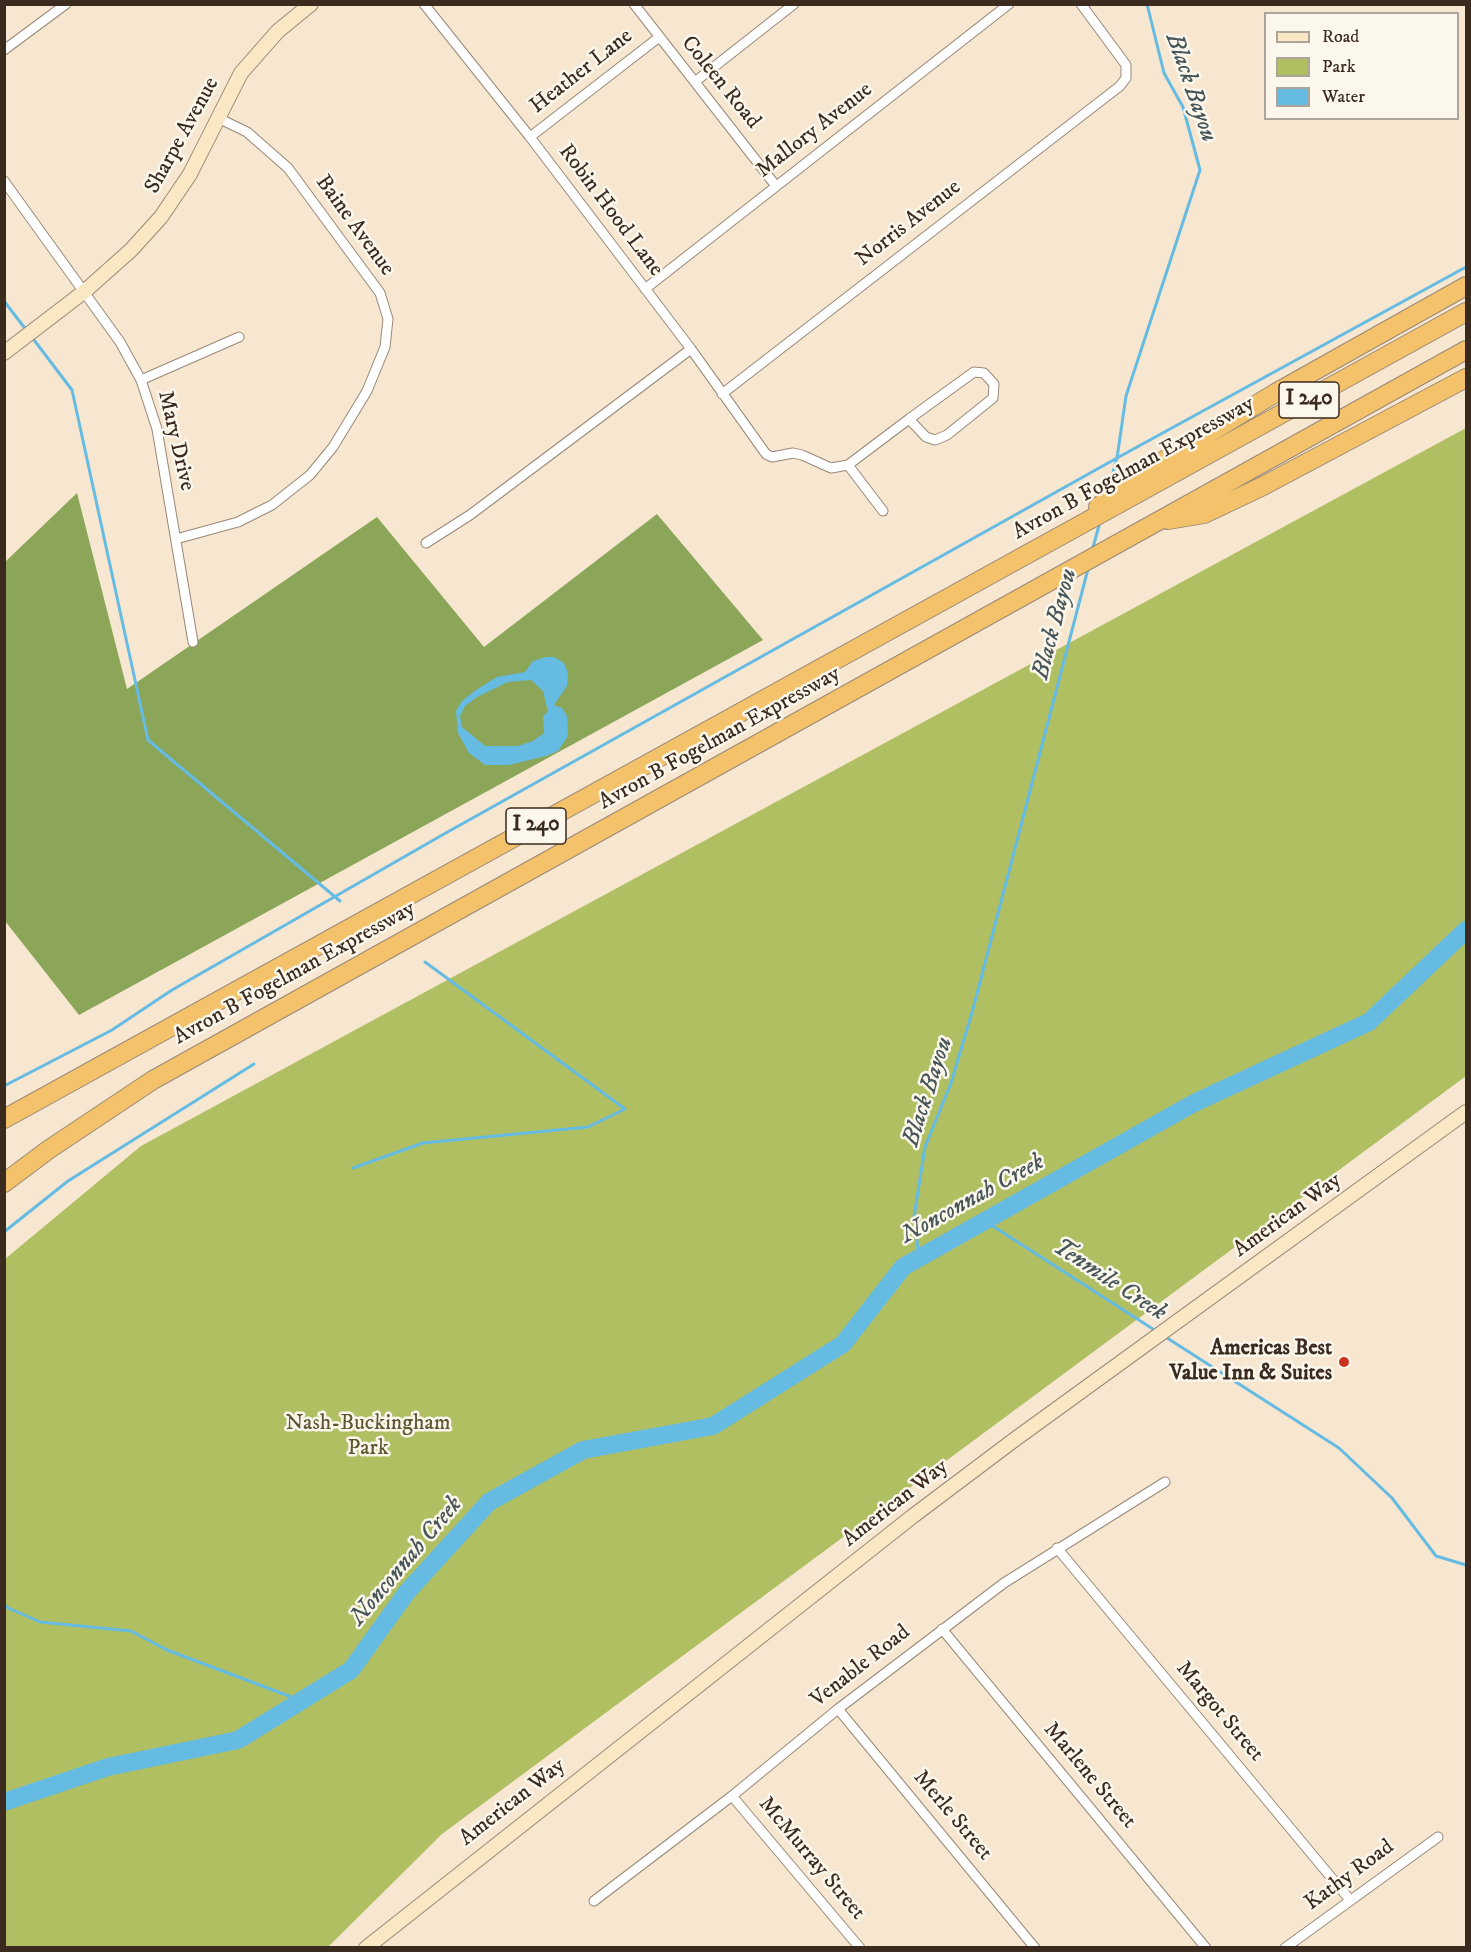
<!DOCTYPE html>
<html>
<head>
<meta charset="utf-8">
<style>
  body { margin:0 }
  #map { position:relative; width:1471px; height:1952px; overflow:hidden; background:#f7e6d0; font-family:"IM FELL DW Pica",serif }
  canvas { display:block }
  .frame { position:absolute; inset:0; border:6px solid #3b2a1e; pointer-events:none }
  .legend { position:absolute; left:1264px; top:12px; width:195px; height:108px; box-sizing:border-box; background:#fbf7ec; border:2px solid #aea59a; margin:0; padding:8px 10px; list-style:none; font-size:18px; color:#3b2a1e }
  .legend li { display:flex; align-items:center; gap:12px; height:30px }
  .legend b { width:30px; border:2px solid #aea59a }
</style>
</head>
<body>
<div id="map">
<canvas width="1471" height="1952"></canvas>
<div class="frame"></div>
<ul class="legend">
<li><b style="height:8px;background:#fae7c3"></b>Road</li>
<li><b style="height:16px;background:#afbf62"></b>Park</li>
<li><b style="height:16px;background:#66bbe3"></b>Water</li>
</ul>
</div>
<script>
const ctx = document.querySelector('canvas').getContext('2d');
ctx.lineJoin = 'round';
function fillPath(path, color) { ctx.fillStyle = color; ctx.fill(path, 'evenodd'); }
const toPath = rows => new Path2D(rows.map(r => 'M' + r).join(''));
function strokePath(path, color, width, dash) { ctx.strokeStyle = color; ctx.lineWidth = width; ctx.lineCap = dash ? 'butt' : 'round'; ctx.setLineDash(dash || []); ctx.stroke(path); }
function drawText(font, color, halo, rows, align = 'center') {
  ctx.font = font + ' "IM FELL DW Pica",serif'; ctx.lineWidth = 5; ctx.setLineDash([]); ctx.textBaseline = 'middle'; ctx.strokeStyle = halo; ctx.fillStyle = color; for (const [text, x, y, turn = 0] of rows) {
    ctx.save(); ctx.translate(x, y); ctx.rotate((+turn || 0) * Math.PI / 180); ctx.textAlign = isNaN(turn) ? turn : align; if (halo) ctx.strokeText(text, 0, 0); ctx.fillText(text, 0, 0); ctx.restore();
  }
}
const green = toPath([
  [1466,428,1466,1076,442,1834,328,1947,5,1947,5,1259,141,1146]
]);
const forest = toPath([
  [77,493,127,689,377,517,484,647,657,514,763,640,79,1015,5,921,5,562]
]);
const water = toPath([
  [546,657,554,657,564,663,568,673,567,686,554,705,562,708,567,716,568,736,558,751,546,756,509,765,485,765,469,753,458,733,456,711,462,701,476,690,497,677,525,672,533,661],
  [531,680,543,691,548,712,543,716,544,733,533,741,518,746,485,746,462,727,460,716,465,706,477,697,508,682]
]);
const stream = toPath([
  [4,301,27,331],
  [31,336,72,390,148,740,340,901],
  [1109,487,1117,458,1126,396,1200,170,1183,107,1164,73,1147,4],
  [1092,551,1100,522],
  [4,1086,112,1030,172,990,444,834,1117,458,1466,267],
  [353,1168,423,1143,588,1127,625,1109,425,962],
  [985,1221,1156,1331],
  [4,1232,68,1181,254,1064],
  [919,1258,914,1217,925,1147,951,1083,973,1009,1088,569],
  [1164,1336,1339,1448,1392,1498,1436,1556,1466,1565],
  [4,1603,6,1607,40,1622,131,1631,167,1650,302,1701]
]);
const river = toPath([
  [4,1802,108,1767,238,1740,351,1670,407,1592,489,1502,583,1450,713,1426,843,1344,903,1267,1194,1103,1369,1022,1466,930]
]);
const street = toPath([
  [424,4,530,137,691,349,766,454,772,457,793,453,802,455,831,468,848,465,883,511],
  [634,4,776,186],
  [4,50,66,4],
  [696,81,794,4],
  [530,137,658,38],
  [4,181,120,342,141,380,157,429,193,642],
  [645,289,1009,4],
  [974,372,984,373,994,384,993,398,947,435,935,440,926,437,909,419,974,372],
  [141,380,239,337],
  [722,394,1120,86,1126,78,1126,65,1081,4],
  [848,465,909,419],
  [176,539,238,522,272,505,310,475,333,447,367,391,385,347,388,319,380,293,288,168,247,132,218,118],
  [426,543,470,515,691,349],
  [1057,1548,1350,1900],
  [942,1629,1206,1948],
  [838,1709,1035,1948],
  [732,1796,860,1948],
  [594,1901,732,1796,838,1709,1004,1583,1165,1482],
  [1285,1948,1438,1837]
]);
const secondary = toPath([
  [4,353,85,291,131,250,161,217,190,174,241,73,278,31,311,4],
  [366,1948,913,1516,1014,1440,1466,1112]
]);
const highway = toPath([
  [1098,507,1125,484,1277,392,1466,286],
  [1168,520,1204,514,1263,486,1466,378],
  [4,1119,1466,312],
  [4,1183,48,1150,153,1080,1466,350]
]);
const markers = [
  [1344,1362,6,"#c8321e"]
];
const shields = [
  [1309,400,60],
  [536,826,60]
];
const shieldNames = [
  ["I 240",1309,400],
  ["I 240",536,826]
];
const streetNames = [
  ["Heather Lane",582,72,-38],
  ["Coleen Road",720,83,51],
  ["Mallory Avenue",815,131,-38],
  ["Sharpe Avenue",183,136,-61],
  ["Robin Hood Lane",610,211,53],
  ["Norris Avenue",909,224,-38],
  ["Baine Avenue",354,226,54],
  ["Mary Drive",175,441,77],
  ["Avron B Fogelman Expressway",1134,469,-29],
  ["Avron B Fogelman Expressway",720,739,-29],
  ["Avron B Fogelman Expressway",295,974,-29],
  ["American Way",1288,1216,-36],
  ["American Way",896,1504,-38],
  ["Venable Road",861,1667,-38],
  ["Margot Street",1219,1712,50],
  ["Marlene Street",1089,1776,50],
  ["American Way",513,1803,-38],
  ["Merle Street",952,1816,50],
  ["McMurray Street",811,1859,50],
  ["Kathy Road",1350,1876,-36]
];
const poiNames = [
  ["Americas Best",1332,1349],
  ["Value Inn & Suites",1332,1374]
];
const parkNames = [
  ["Nash-Buckingham",368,1424],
  ["Park",368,1449]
];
const waterNames = [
  ["Black Bayou",1190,88,71],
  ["Black Bayou",1056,624,-75],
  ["Black Bayou",929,1092,-72],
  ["Nonconnah Creek",973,1200,-29],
  ["Tenmile Creek",1109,1281,33],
  ["Nonconnah Creek",407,1562,-50]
];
fillPath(green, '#afbf62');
fillPath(forest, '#8ba658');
fillPath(water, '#66bbe3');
strokePath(stream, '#66bbe3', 3);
strokePath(river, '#66bbe3', 18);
strokePath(street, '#987', 11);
strokePath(secondary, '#987', 16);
strokePath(highway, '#987', 20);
strokePath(street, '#fff', 9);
strokePath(secondary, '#fae7c3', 14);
strokePath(highway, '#f3c26a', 18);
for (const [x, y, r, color] of markers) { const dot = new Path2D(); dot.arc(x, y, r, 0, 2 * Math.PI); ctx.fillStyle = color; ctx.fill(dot); strokePath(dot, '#fbf7ec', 2); }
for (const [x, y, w] of shields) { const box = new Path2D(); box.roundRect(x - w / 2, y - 18, w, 36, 4.5); ctx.fillStyle = '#fbf7ec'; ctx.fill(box); strokePath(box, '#3b2a1e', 1.5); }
drawText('bold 21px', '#3b2a1e', null, shieldNames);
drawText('22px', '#3b2a1e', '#fbf7ec', streetNames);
drawText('bold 22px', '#3b2a1e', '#fbf7ec', poiNames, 'right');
drawText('22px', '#5e5732', '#fbf7ec', parkNames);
drawText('italic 24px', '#485659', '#fbf7ec', waterNames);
</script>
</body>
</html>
